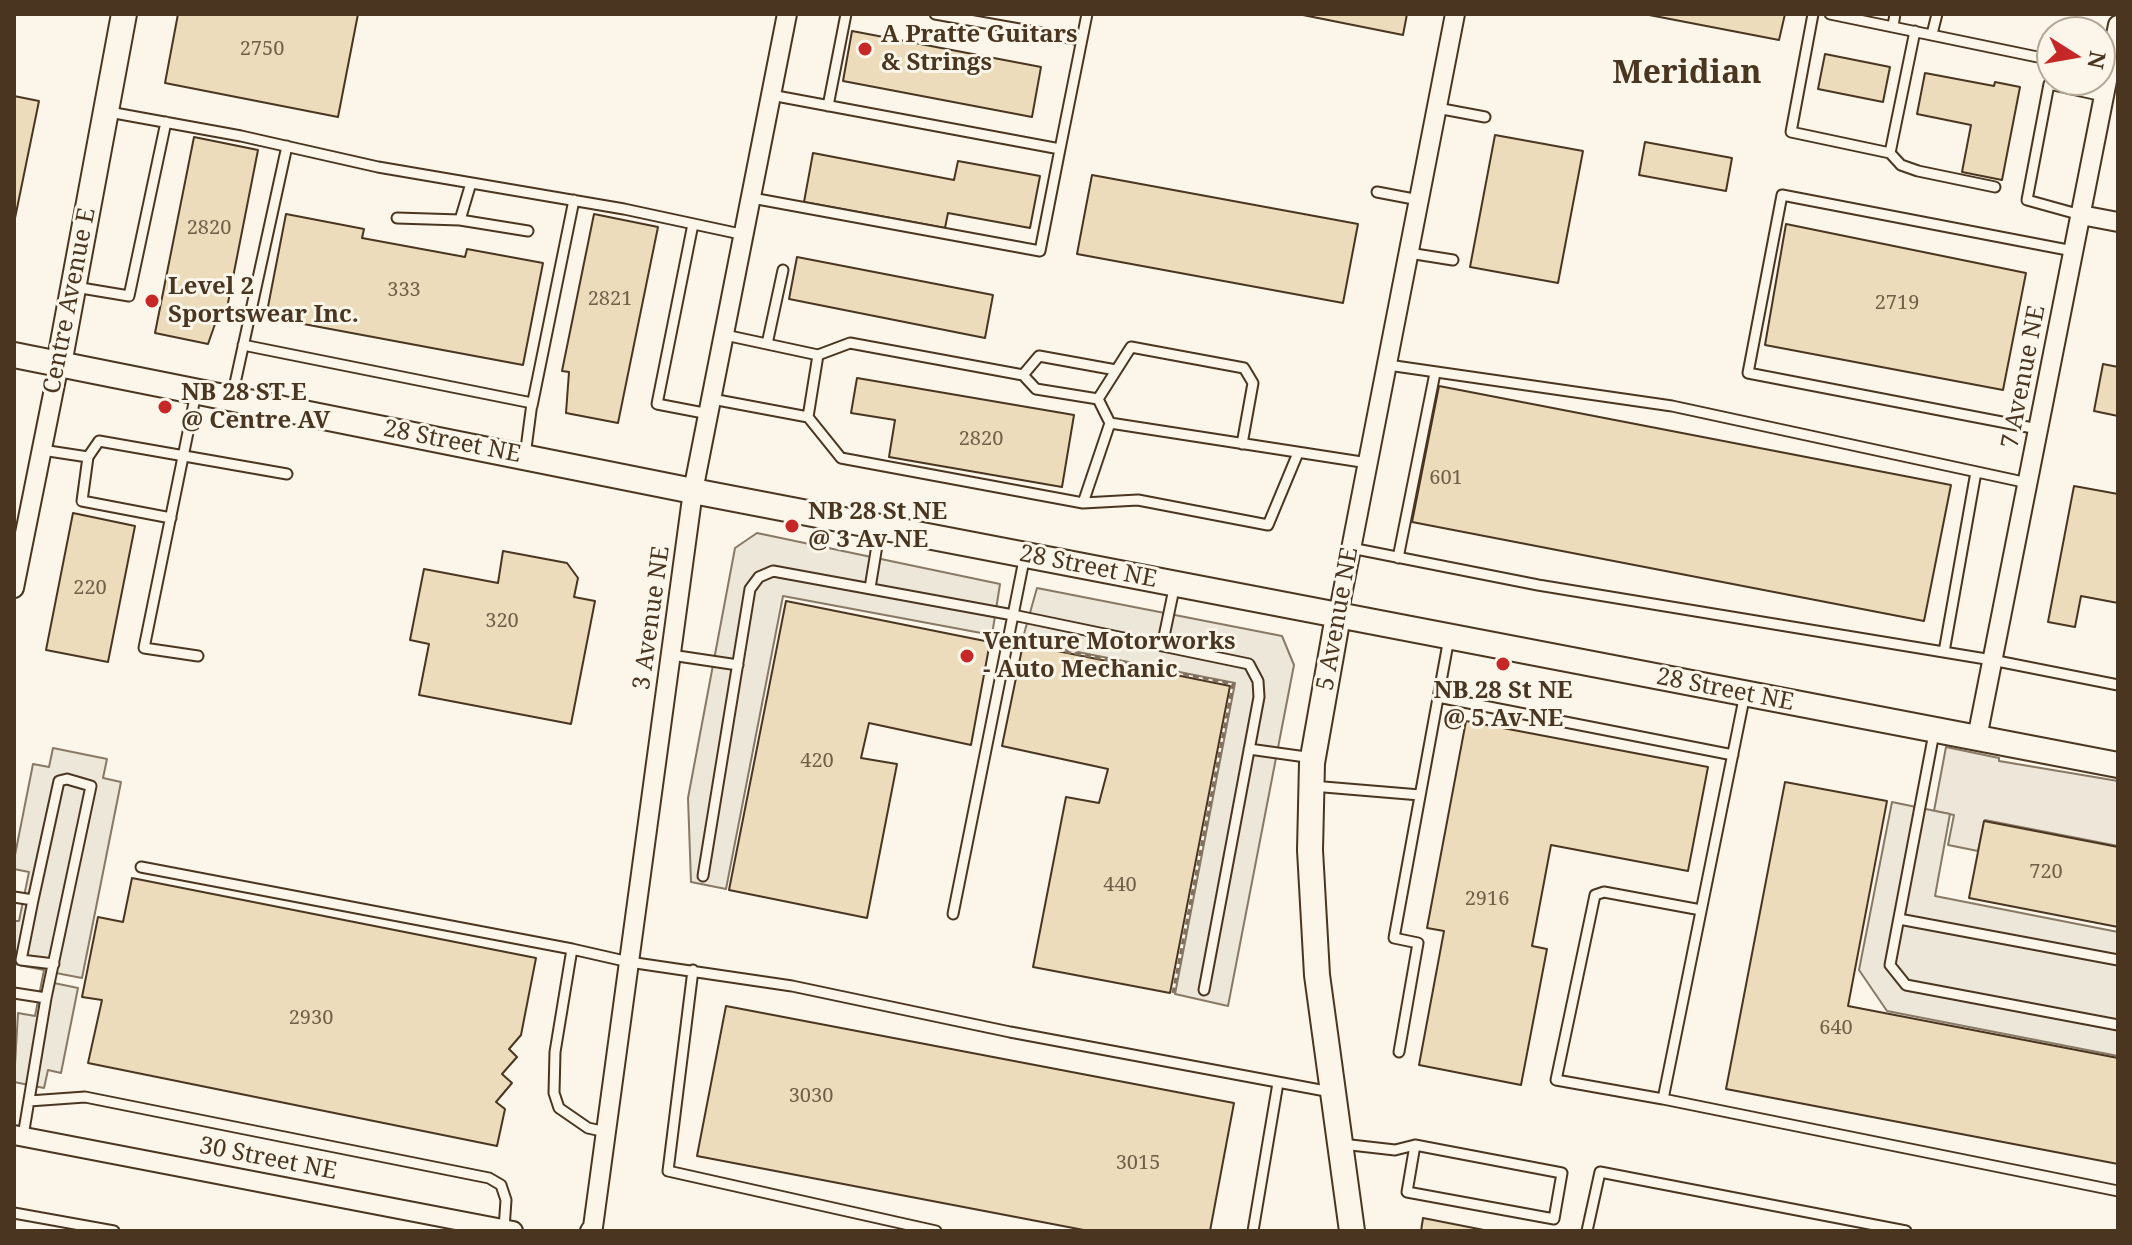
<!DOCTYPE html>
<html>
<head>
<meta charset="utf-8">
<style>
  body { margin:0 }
  #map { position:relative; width:2132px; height:1245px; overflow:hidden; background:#fbf6e9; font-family:"Noto Serif",serif }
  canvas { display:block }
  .frame { position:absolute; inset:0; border:16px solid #4a3520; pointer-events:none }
  .north { position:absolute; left:2036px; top:16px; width:80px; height:80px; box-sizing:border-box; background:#fbf6e9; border:2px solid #b4a999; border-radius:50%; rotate:101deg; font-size:22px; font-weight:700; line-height:32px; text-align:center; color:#4a3520 }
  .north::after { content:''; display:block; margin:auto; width:28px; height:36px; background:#c62828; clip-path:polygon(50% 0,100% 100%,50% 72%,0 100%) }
</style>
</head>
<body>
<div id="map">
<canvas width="2132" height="1245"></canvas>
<div class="frame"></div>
<div class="north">N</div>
</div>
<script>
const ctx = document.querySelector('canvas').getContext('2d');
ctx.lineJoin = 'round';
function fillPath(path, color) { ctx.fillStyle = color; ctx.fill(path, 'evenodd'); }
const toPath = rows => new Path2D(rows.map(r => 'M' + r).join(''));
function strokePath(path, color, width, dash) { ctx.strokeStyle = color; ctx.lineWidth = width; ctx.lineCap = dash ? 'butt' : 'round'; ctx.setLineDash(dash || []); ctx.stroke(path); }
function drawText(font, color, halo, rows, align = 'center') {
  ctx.font = font + ' "Noto Serif",serif'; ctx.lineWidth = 6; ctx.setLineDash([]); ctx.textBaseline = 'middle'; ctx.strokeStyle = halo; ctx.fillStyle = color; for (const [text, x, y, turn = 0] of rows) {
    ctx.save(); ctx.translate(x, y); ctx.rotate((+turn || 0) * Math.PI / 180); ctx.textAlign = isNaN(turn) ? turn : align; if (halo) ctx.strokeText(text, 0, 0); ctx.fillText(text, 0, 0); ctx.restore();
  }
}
const green = toPath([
  [1946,747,1999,758,1999,761,2118,781,2118,846,1985,820,1978,851,1948,845,1954,815,1934,811,1946,747]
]);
const parking = toPath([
  [757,533,1000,584,992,635,783,596,726,889,691,882,688,798,735,548,757,533],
  [1037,588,1282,636,1294,665,1228,1006,1175,994,1235,683,1022,641,1037,588],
  [53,748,107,759,103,778,121,782,82,978,56,973,54,983,78,988,61,1073,48,1070,44,1088,14,1082,18,1013,35,1016,44,970,14,964,14,921,19,921,29,872,14,869,14,860,33,764,49,767,53,748],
  [1892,802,1950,814,1935,896,2118,932,2118,1056,1887,1011,1859,970,1892,802]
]);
const building = toPath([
  [178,14,358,14,338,117,165,83,178,14],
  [1298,14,1407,14,1403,35,1298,14],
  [1644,14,1785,14,1779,40,1644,14],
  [852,31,1041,67,1032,117,843,81,852,31],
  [1825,54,1890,67,1883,102,1818,89,1825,54],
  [1925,73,1994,86,1995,82,2020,87,2002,180,1962,172,1971,125,1917,114,1925,73],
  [14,96,39,101,14,223,14,96],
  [1495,135,1583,151,1558,283,1470,267,1495,135],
  [194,137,258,150,227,308,221,307,208,344,155,333,194,137],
  [1645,142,1732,158,1726,191,1639,175,1645,142],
  [813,153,954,180,958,161,1040,176,1030,228,948,213,945,228,804,202,813,153],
  [1092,175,1358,224,1343,303,1077,254,1092,175],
  [286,214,364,229,362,238,465,257,467,249,543,263,523,365,266,317,286,214],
  [594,214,658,227,618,423,566,413,569,372,562,371,594,214],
  [1786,224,2026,273,2003,390,1765,345,1786,224],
  [797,257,993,295,985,338,789,299,797,257],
  [2103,364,2118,367,2118,416,2094,411,2103,364],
  [857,378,1074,415,1062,487,889,457,895,420,851,413,857,378],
  [1439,386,1951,485,1924,621,1412,522,1439,386],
  [2074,486,2118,494,2118,603,2081,596,2075,627,2048,622,2074,486],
  [73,513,135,526,108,662,46,650,73,513],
  [503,551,567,563,578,578,574,597,595,601,571,724,419,695,429,644,410,640,424,569,498,583,503,551],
  [786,601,990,642,971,745,869,723,861,758,897,764,867,918,729,890,786,601],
  [1023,644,1230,686,1170,993,1033,967,1066,797,1099,803,1108,769,1002,746,1023,644],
  [1466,721,1708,767,1688,871,1551,845,1532,946,1547,949,1521,1085,1419,1065,1444,931,1427,928,1466,721],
  [1785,782,1887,801,1848,1006,2118,1058,2118,1164,1726,1089,1785,782],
  [1984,821,2118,847,2118,927,1969,898,1984,821],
  [132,878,536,958,521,1035,509,1049,517,1057,502,1074,512,1083,496,1102,505,1109,497,1146,88,1063,102,1000,82,997,98,917,123,922,132,878],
  [726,1006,1234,1103,1210,1231,1089,1231,697,1156,726,1006],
  [1423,1218,1489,1231,1421,1231,1423,1218]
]);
const path = toPath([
  [1026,644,1233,684,1173,993]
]);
const lane = toPath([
  [935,14,1081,40],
  [1813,14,1791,132,1890,153,1915,31],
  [1830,14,2052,60],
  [1893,26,1895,14],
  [1932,34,1937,14],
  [771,95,1060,149,1087,14],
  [828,106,846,14],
  [1437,108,1485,117],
  [109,112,241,136,378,167,624,209,745,235],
  [1890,153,1901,165,1918,171,1995,187],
  [471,183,460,220,528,231],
  [1377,192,1419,200],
  [752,198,1040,251,1060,149],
  [2081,215,2027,200,2049,84,2103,96],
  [397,218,460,220],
  [693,224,657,404,709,414],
  [1409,253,1453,260],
  [75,287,129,296,166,122],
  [767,344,783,270],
  [243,345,532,403,525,456],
  [818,355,850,343,1023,375,1036,389,1098,399,1110,423,1368,463],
  [1388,365,1672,406,2028,483],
  [1023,375,1039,356,1116,370],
  [196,393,144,648,198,656],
  [232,397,287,146],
  [712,399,808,417,818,355,725,335],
  [1098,399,1131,347,1244,368,1253,383,1242,444],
  [532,406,574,200],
  [808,417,841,458,1083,503,1138,500,1268,525,1298,453],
  [2038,429,1748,373,1782,195,2073,251],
  [42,450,88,457],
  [1083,503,1110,423],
  [171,518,82,501,88,457,99,441,287,474],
  [1351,548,1538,585,1992,660,2118,685],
  [1025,555,1013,615,1249,664,1258,681,1259,697,1204,990],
  [1398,558,1435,373],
  [870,588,880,527],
  [1162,646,1175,584],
  [1944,652,1976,472],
  [671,655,738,665],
  [1438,697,1733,755],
  [1934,733,1890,965,1906,985,2118,1025],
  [1249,749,1313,758],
  [1312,786,1420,795],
  [141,867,572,949],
  [703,876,750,589,759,577,773,571,1013,615,953,914],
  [14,897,33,900,59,781,67,779,91,786,46,998,14,993],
  [33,900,21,960,54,964],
  [1701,910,1604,892,1595,895,1556,1080,1663,1099,1745,694],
  [1899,919,2118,960],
  [693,970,668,1171,936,1231],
  [1399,1052,1418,943,1394,938,1449,638],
  [1663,1099,2118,1191],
  [29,1101,85,1097,489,1178,501,1185,506,1200,504,1229],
  [606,1132,588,1128,559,1108,554,1093,555,1052,572,949,629,962,792,986,1010,1032,1331,1092],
  [23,1136,46,998],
  [1342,1144,1395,1150,1415,1145,1562,1173,1554,1219,1407,1192,1415,1145],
  [14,1213,114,1231],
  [1253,1231,1278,1083],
  [1587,1231,1600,1172,1906,1231]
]);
const street = toPath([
  [2081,215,2118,222],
  [14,588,59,364],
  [1338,616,1455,14],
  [1977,738,2118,25],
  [14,1135,513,1231],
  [590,1231,593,1227,693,491,787,14]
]);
const secondary = toPath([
  [14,355,693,491,2118,765],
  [59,364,124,14],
  [1338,616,1312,763,1310,850,1317,975,1352,1231]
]);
const fence = toPath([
  [2118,187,2118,189]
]);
const markers = [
  [865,49,8,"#c62828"],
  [152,301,8,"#c62828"],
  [165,407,8,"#c62828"],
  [792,526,8,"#c62828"],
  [967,656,8,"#c62828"],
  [1503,664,8,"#c62828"]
];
const numberNames = [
  ["2750",262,49],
  ["2820",209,228],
  ["333",404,290],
  ["2821",610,299],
  ["2719",1897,303],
  ["2820",981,439],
  ["601",1446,478],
  ["220",90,588],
  ["320",502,621],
  ["420",817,761],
  ["720",2046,872],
  ["440",1120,885],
  ["2916",1487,899],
  ["2930",311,1018],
  ["640",1836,1028],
  ["3030",811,1096],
  ["3015",1138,1163]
];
const poiNames = [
  ["A Pratte Guitars",881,35],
  ["& Strings",881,63],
  ["Level 2",168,287],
  ["Sportswear Inc.",168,315],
  ["NB 28 ST E",181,393],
  ["@ Centre AV",181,421],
  ["NB 28 St NE",808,512],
  ["@ 3 Av NE",808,540],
  ["Venture Motorworks",983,642],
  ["- Auto Mechanic",983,670],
  ["NB 28 St NE",1503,691,"center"],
  ["@ 5 Av NE",1503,719,"center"]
];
const streetNames = [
  ["Centre Avenue E",70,301,-79],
  ["7 Avenue NE",2024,377,-79],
  ["28 Street NE",452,442,11],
  ["28 Street NE",1088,567,11],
  ["3 Avenue NE",652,618,-82],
  ["5 Avenue NE",1338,619,-80],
  ["28 Street NE",1725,690,11],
  ["30 Street NE",268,1159,11]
];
const districtNames = [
  ["Meridian",1687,74]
];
fillPath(green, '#ede6d9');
strokePath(green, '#887966', 2);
fillPath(parking, '#ede7d9');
strokePath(parking, '#887966', 2);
fillPath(building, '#ecdcbc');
strokePath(building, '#4a3520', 2);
strokePath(lane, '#4a3520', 13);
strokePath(street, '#4a3520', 22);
strokePath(secondary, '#4a3520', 28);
strokePath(path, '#7f6f5c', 3, [6, 4]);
strokePath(lane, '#fbf6e9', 9);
strokePath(street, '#fbf6e9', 18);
strokePath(secondary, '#fbf6e9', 24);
strokePath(fence, '#4a3520', 2, [10, 4]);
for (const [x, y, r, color] of markers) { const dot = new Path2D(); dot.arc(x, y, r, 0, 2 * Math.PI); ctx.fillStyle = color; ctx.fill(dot); strokePath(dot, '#fbf6e9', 3); }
drawText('20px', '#725f47', null, numberNames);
drawText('bold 24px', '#4a3520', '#fbf6e9', poiNames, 'left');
drawText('24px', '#4a3520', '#fbf6e9', streetNames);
drawText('bold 32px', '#4a3520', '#fbf6e9', districtNames);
</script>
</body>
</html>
